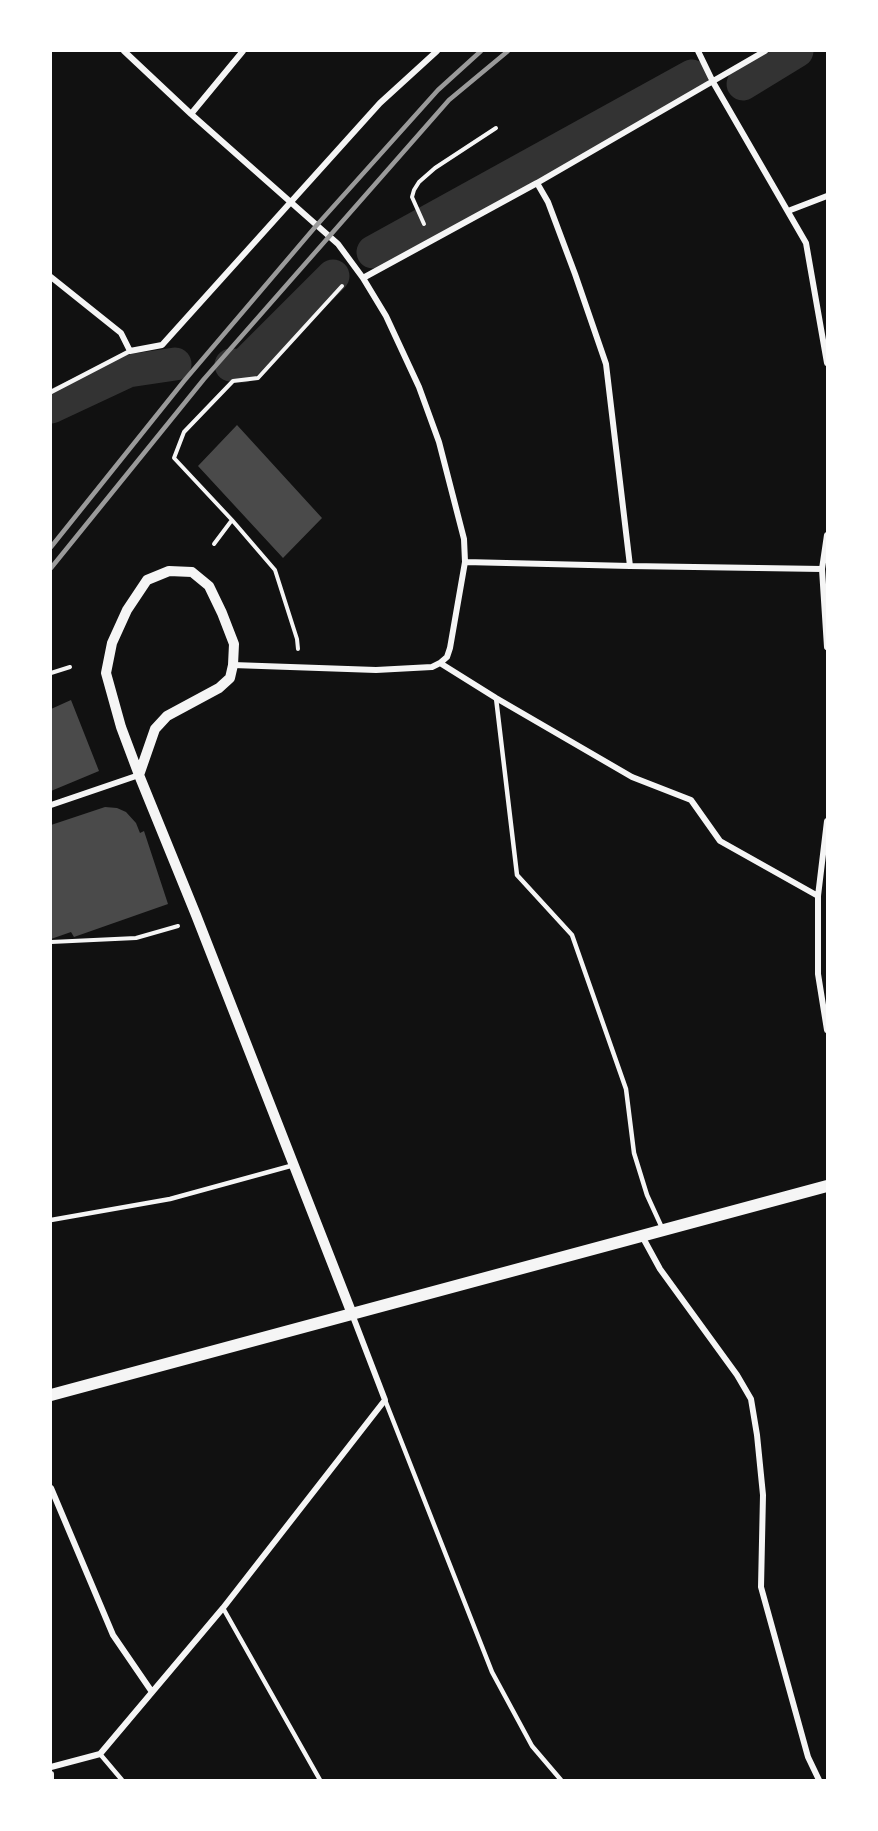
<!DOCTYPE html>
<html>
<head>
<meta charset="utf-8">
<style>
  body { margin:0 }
  #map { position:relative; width:878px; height:1831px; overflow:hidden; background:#111; font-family:"IBM Plex Sans",sans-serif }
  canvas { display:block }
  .frame { position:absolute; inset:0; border:52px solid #fff; pointer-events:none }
</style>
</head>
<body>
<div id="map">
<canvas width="878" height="1831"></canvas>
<div class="frame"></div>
</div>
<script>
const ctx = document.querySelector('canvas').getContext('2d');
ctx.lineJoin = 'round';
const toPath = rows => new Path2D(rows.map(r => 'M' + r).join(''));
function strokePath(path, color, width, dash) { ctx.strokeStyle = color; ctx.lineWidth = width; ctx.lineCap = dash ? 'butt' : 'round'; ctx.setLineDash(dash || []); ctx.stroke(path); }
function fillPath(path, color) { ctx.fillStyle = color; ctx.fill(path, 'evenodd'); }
const canal = toPath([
  [743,84,797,51],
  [373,252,692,76],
  [231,365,243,366,333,276],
  [51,407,128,371,175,364]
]);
const building = toPath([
  [237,425,322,518,283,558,198,466],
  [71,700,99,771,51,791,51,709],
  [105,807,117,808,126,812,136,823,140,833,144,831,168,904,74,937,71,932,51,939,51,825]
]);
const path = toPath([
  [424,224,412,197,414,190,419,182,435,168,496,128],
  [214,544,232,520],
  [298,649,297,639,275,570,232,520,174,458,184,432,233,381,258,378,342,286],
  [51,673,70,667],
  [51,942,136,938,178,926]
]);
const service = toPath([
  [51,392,130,351],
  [496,698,517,875,572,935,626,1089,634,1153,647,1195,663,1230],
  [51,1220,170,1199,294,1165],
  [385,1400,492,1672,532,1746,561,1780],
  [223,1608,320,1780],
  [100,1754,122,1780]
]);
const minor = toPath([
  [124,51,191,114,338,244,363,278,386,316,419,387,439,442,464,539,465,562,450,648,447,657,440,663,432,667,376,670,233,665],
  [698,51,713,82,806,243,827,363],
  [191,114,243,51],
  [788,211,827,196],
  [51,277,121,333,130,351,162,345,380,103,437,51],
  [363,278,537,183,765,51],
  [827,535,822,569,827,647],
  [465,562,630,566,606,364,575,274,548,202,537,183],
  [630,566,822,569],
  [440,663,496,698,632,777,691,800,720,841,818,896],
  [51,805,139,775],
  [827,821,818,896,818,974,827,1030],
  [642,1236,660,1269,737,1375,751,1399,757,1435,763,1495,761,1587,808,1757,819,1780],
  [51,1488,113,1635,152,1692],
  [51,1767,100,1754,223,1608,385,1400,352,1314],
  [51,1774,51,1780]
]);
const tertiary = toPath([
  [139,775,155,729,167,716,219,688,230,678,233,665,234,644,222,613,209,586,192,572,169,571,147,580,127,610,112,643,106,673,121,727,139,775,196,915,352,1314]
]);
const secondary = toPath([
  [51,1395,827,1186]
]);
const rail = toPath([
  [51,547,184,381,316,226,438,90,481,51],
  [51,568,204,379,449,100,508,51]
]);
strokePath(canal, '#333', 33);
fillPath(building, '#4a4a4a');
strokePath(path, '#f5f5f5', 4);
strokePath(service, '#f5f5f5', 4.5);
strokePath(minor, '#f5f5f5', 6);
strokePath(tertiary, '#f5f5f5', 10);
strokePath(secondary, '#f5f5f5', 12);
strokePath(rail, '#9a9a9a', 4.5);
</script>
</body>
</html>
